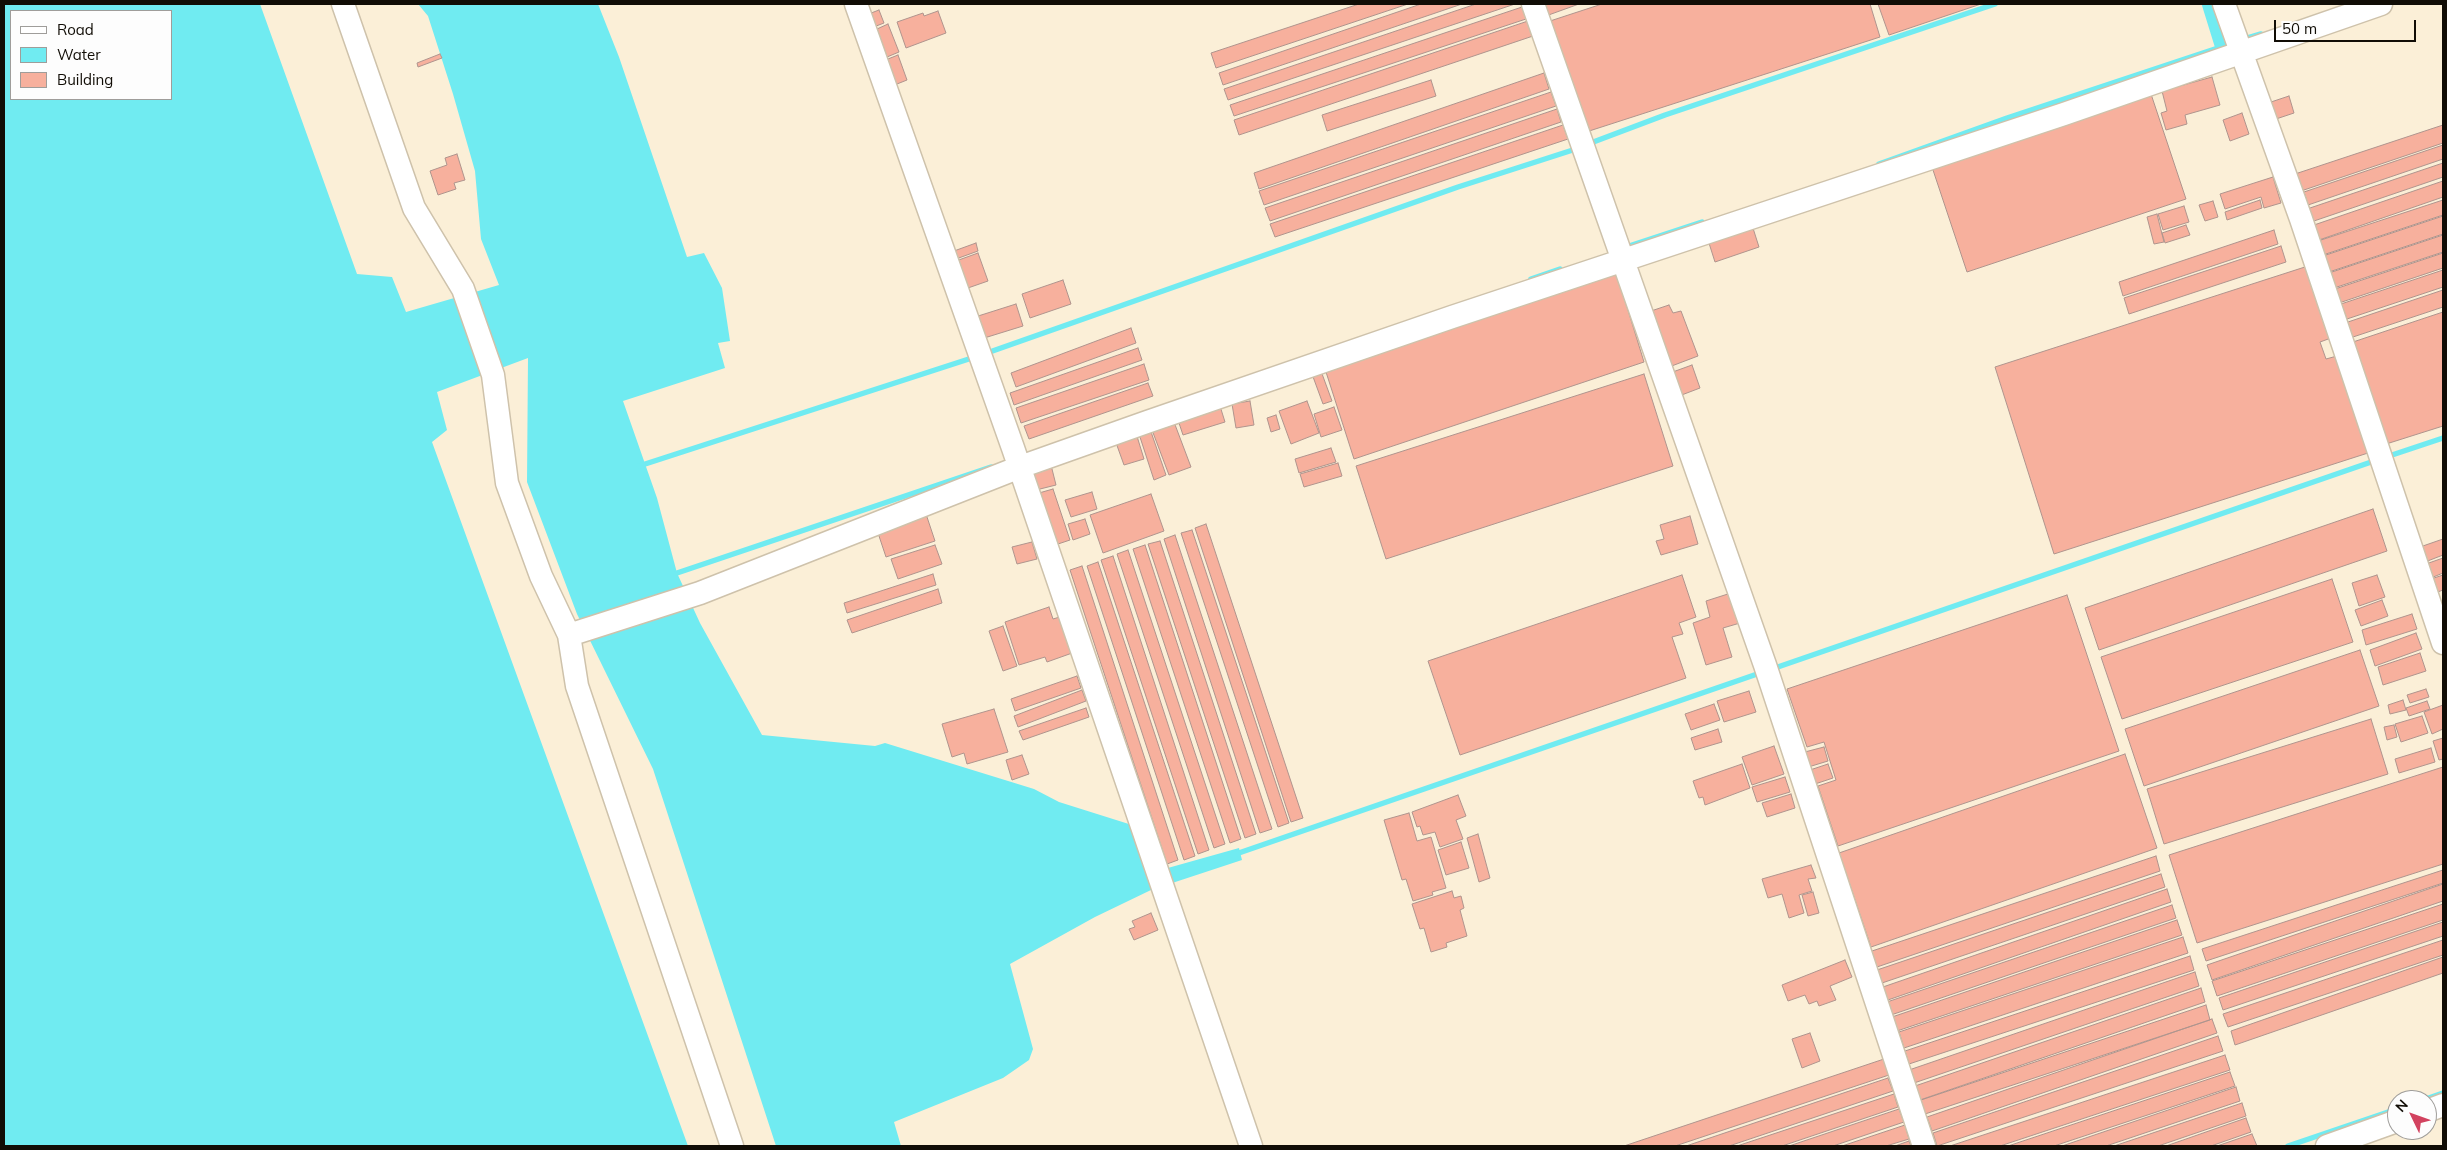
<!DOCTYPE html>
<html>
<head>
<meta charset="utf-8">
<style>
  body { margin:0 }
  #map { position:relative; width:2447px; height:1150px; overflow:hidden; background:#fbefd7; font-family:Mulish,sans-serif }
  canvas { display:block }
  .frame { position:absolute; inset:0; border:5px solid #110d06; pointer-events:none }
  .legend { position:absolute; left:10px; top:10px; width:162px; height:90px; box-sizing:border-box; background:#fdfdfd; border:1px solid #9f9d9a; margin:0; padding:6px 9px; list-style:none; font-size:15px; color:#110d06 }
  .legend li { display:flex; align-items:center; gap:10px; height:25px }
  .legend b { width:25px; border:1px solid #9f9d9a }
  .north { position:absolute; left:2387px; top:1090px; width:50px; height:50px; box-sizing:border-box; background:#fdfdfd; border:1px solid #9f9d9a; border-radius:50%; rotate:312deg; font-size:14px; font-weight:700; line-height:20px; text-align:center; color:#110d06 }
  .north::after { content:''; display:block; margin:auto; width:18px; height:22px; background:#d2425f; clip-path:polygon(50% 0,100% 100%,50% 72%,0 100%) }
  .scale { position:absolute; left:2274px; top:20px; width:142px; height:22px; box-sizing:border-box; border:2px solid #110d06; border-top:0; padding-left:6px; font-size:15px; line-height:18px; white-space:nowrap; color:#110d06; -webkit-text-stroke:4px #fdfdfd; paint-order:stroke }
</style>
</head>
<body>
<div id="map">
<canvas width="2447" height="1150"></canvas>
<div class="frame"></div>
<ul class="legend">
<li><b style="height:6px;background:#fff"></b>Road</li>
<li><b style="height:14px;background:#70ebf1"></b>Water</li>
<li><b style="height:14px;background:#f7b09d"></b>Building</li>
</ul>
<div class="north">N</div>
<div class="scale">50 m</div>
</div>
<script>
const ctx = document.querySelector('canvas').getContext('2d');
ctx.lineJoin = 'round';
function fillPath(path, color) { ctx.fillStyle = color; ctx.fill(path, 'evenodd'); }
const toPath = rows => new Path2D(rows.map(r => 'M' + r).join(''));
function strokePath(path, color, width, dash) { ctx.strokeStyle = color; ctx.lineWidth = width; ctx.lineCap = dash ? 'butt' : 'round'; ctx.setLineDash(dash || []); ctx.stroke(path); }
const water = toPath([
  [4,4,260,4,357,274,392,277,406,312,499,285,481,239,475,171,453,94,428,16,418,4,598,4,619,57,687,257,704,253,722,288,730,341,718,343,725,368,623,401,657,498,677,573,700,623,762,735,875,746,885,743,1034,789,1059,802,1132,825,1150,873,1239,848,1242,860,1151,890,1095,917,1010,964,1033,1049,1029,1060,1003,1078,894,1122,901,1146,776,1146,653,769,577,614,527,482,528,358,437,392,447,430,432,442,688,1146,4,1146],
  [11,11,171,11,171,99,11,99]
]);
const stream = toPath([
  [2241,40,2261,34],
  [1588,144,1665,115,1995,4],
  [1879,164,2007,118,2233,43],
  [1623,248,1702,222],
  [1531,279,1560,269],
  [984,354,1458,187,1579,148],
  [2386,457,2443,438],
  [639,466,975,357],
  [677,573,991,467],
  [1772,669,2377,460],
  [1233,855,1763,672],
  [2423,1100,2443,1093],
  [2288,1146,2397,1109]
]);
const canal = toPath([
  [2212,4,2225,46]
]);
const building = toPath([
  [1359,4,1408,4,1216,68,1211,53,1359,4],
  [1421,4,1462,4,1223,85,1219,73,1421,4],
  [1476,4,1515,4,1228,100,1224,89,1476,4],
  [1538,4,1579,4,1543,17,1538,4],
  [1602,4,1870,4,1880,37,1583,133,1547,22,1602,4],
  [1878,4,1981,4,1889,35,1878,4],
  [1525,6,1529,18,1234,116,1230,105,1525,6],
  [879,10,884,23,871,28,866,15,879,10],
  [938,11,946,33,906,48,897,22,923,13,924,16,938,11],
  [1528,21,1533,36,1239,135,1234,120,1528,21],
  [888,24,899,52,887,57,877,29,888,24],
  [440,54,442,58,418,67,417,63,440,54],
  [898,55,907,80,892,86,883,61,898,55],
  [1544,73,1549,89,1259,189,1254,173,1544,73],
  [2212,77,2220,105,2185,115,2187,124,2166,130,2161,113,2167,111,2162,91,2212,77],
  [1431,80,1436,96,1327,131,1322,115,1431,80],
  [1551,92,1556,106,1264,205,1259,191,1551,92],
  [2151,94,2186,199,1967,272,1932,167,2151,94],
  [2289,96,2294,113,2273,120,2268,103,2289,96],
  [1557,109,1561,122,1270,221,1265,208,1557,109],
  [2242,113,2249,134,2230,141,2223,120,2242,113],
  [1563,125,1568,139,1275,237,1270,224,1563,125],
  [2443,125,2443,143,2301,191,2295,174,2443,125],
  [2443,145,2443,159,2308,205,2304,192,2443,145],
  [457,154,465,180,454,183,456,189,438,195,430,171,447,165,445,158,457,154],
  [2443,163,2443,177,2311,222,2307,209,2443,163],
  [2273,177,2281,203,2264,208,2261,197,2225,209,2220,194,2273,177],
  [2443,181,2443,197,2319,240,2314,225,2443,181],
  [2260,200,2262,208,2227,220,2225,212,2260,200],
  [2443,200,2443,215,2323,255,2318,241,2443,200],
  [2213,201,2218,217,2205,221,2199,205,2213,201],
  [2184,206,2189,222,2163,230,2158,214,2184,206],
  [2157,214,2164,242,2154,244,2147,217,2157,214],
  [2443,216,2443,234,2329,272,2323,256,2443,216],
  [1752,225,1759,247,1715,262,1708,240,1752,225],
  [2186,225,2190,235,2165,243,2162,233,2186,225],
  [2274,230,2278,244,2123,296,2119,282,2274,230],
  [2443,235,2443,252,2334,288,2329,273,2443,235],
  [976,243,978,251,956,259,954,251,976,243],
  [2281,246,2286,262,2129,314,2124,298,2281,246],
  [978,253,988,281,965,289,956,261,978,253],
  [2443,253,2443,268,2339,303,2335,289,2443,253],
  [2308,266,2331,338,2320,342,2326,359,2337,356,2368,453,2054,554,1995,367,2308,266],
  [2443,270,2443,287,2347,319,2341,304,2443,270],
  [1616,271,1644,362,1354,459,1326,372,1616,271],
  [1063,280,1071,304,1030,318,1022,294,1063,280],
  [2443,290,2443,307,2350,338,2345,323,2443,290],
  [1016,304,1023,326,981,339,975,317,1016,304],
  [1669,305,1673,313,1681,311,1698,356,1669,367,1648,312,1669,305],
  [2443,312,2443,426,2383,445,2350,343,2443,312],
  [1131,328,1136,343,1016,387,1011,373,1131,328],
  [1138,348,1142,360,1014,405,1010,393,1138,348],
  [1144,364,1149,380,1021,423,1016,408,1144,364],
  [1692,365,1700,388,1679,396,1670,373,1692,365],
  [1321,371,1332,401,1323,404,1312,374,1321,371],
  [1644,374,1673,466,1386,559,1356,466,1644,374],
  [1148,383,1153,396,1029,439,1024,426,1148,383],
  [1250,401,1254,425,1236,428,1232,404,1250,401],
  [1307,401,1319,433,1291,444,1279,411,1307,401],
  [1220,406,1225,422,1183,435,1178,420,1220,406],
  [1334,407,1342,430,1321,437,1314,414,1334,407],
  [1276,415,1280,429,1271,432,1267,418,1276,415],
  [1174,422,1191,467,1169,475,1152,430,1174,422],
  [1150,429,1166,475,1154,480,1139,434,1150,429],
  [1136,433,1144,459,1124,465,1115,440,1136,433],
  [1331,448,1336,462,1299,473,1295,459,1331,448],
  [1338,463,1342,476,1304,487,1300,474,1338,463],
  [1051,465,1056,485,1036,490,1031,470,1051,465],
  [1053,489,1070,540,1049,547,1032,495,1053,489],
  [1092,492,1097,509,1071,517,1065,500,1092,492],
  [1151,494,1164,531,1103,553,1090,515,1151,494],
  [2373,509,2387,551,2099,650,2085,608,2373,509],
  [925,511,935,541,886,557,876,527,925,511],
  [1690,516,1698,544,1661,555,1656,541,1664,539,1660,525,1690,516],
  [1085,519,1090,534,1073,540,1068,524,1085,519],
  [1206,524,1303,818,1291,822,1195,528,1206,524],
  [1192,530,1289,823,1278,827,1181,533,1192,530],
  [1175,535,1272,829,1260,833,1164,539,1175,535],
  [2443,539,2443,555,2425,562,2420,547,2443,539],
  [1160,541,1256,834,1245,838,1148,544,1160,541],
  [1032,542,1037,559,1017,564,1012,547,1032,542],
  [935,545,942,564,898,579,891,559,935,545],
  [1145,545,1241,839,1230,843,1133,549,1145,545],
  [1128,550,1225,844,1214,848,1117,554,1128,550],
  [1113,556,1209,850,1198,854,1101,560,1113,556],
  [2443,558,2443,573,2431,578,2426,564,2443,558],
  [1098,562,1195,856,1184,860,1087,566,1098,562],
  [1082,566,1178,860,1167,864,1070,570,1082,566],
  [933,574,936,585,847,613,844,603,933,574],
  [1682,575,1696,617,1679,623,1683,634,1672,637,1686,678,1460,755,1428,661,1682,575],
  [2377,575,2385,597,2359,606,2352,583,2377,575],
  [2443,575,2443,590,2435,593,2431,579,2443,575],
  [2332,579,2353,642,2122,719,2101,657,2332,579],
  [938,589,942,603,852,633,847,620,938,589],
  [1731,593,1740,623,1723,628,1732,657,1706,665,1693,623,1710,617,1706,601,1731,593],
  [2067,595,2119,751,1838,846,1818,786,1836,780,1824,742,1807,747,1787,689,2067,595],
  [2382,600,2388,616,2361,626,2355,610,2382,600],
  [1049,607,1053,619,1063,616,1075,652,1047,662,1045,657,1019,665,1005,622,1049,607],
  [2412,614,2417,629,2366,645,2362,630,2412,614],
  [1003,626,1017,666,1003,671,989,631,1003,626],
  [2416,633,2422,649,2375,666,2370,650,2416,633],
  [2360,650,2379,706,2144,786,2125,729,2360,650],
  [2420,653,2426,671,2383,685,2378,667,2420,653],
  [1077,676,1081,688,1015,711,1011,699,1077,676],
  [2426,689,2429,697,2410,703,2407,695,2426,689],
  [1082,690,1086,701,1018,727,1014,716,1082,690],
  [1749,691,1756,712,1724,722,1717,701,1749,691],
  [2403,700,2406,710,2390,714,2388,705,2403,700],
  [2427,701,2430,709,2409,716,2406,708,2427,701],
  [1714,704,1720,720,1691,730,1685,714,1714,704],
  [2443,705,2443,729,2432,734,2424,712,2443,705],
  [1086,708,1089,717,1023,740,1019,731,1086,708],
  [994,709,1008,752,967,764,964,753,952,757,942,724,994,709],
  [2422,716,2428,733,2401,742,2395,724,2422,716],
  [2371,719,2388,774,2164,844,2147,789,2371,719],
  [2394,725,2397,737,2387,740,2384,727,2394,725],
  [1718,729,1722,742,1695,750,1691,738,1718,729],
  [2443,738,2443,759,2439,760,2433,741,2443,738],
  [1774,746,1784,774,1752,785,1742,757,1774,746],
  [1824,747,1828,761,1805,768,1801,753,1824,747],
  [2431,748,2435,762,2399,773,2395,759,2431,748],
  [2125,754,2157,848,1871,947,1839,853,2125,754],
  [1022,755,1029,774,1012,780,1006,760,1022,755],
  [1742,764,1750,788,1705,805,1703,797,1699,798,1693,781,1742,764],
  [1828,764,1833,778,1812,785,1807,771,1828,764],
  [2443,767,2443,864,2197,943,2169,855,2443,767],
  [1785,777,1790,792,1757,802,1752,787,1785,777],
  [1791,794,1795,808,1767,817,1762,803,1791,794],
  [1458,795,1466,816,1456,820,1463,839,1440,847,1435,832,1423,835,1420,826,1417,827,1412,812,1458,795],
  [1409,813,1417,841,1431,837,1446,888,1432,892,1433,895,1413,901,1406,879,1402,880,1384,820,1409,813],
  [1478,834,1490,878,1479,882,1467,838,1478,834],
  [1461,842,1469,868,1446,875,1438,850,1461,842],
  [2156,856,2160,871,1874,968,1869,952,2156,856],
  [1811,865,1816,878,1808,879,1812,891,1799,895,1804,913,1789,918,1782,894,1768,898,1762,879,1811,865],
  [2443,870,2443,883,2206,961,2202,949,2443,870],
  [2161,874,2165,887,1879,984,1874,971,2161,874],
  [2443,884,2443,901,2212,980,2207,965,2443,884],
  [2167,889,2171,902,1885,1001,1880,988,2167,889],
  [1452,891,1454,898,1461,896,1464,908,1460,910,1467,936,1446,943,1447,947,1431,952,1424,928,1420,929,1412,904,1452,891],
  [1813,892,1819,913,1808,916,1802,895,1813,892],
  [2443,904,2443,920,2217,996,2212,981,2443,904],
  [2172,905,2176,918,1891,1015,1887,1002,2172,905],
  [1151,913,1158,930,1134,940,1129,929,1135,927,1132,921,1151,913],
  [2177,920,2182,935,1897,1031,1892,1017,2177,920],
  [2443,922,2443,936,2223,1010,2219,998,2443,922],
  [2183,937,2188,953,1904,1048,1899,1032,2183,937],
  [2443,940,2443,955,2228,1027,2223,1014,2443,940],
  [2190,956,2194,970,1909,1064,1905,1051,2190,956],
  [2443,957,2443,973,2235,1045,2231,1031,2443,957],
  [1845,960,1852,977,1830,986,1836,1000,1819,1006,1817,1001,1809,1004,1805,995,1788,1001,1782,985,1845,960],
  [2195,972,2199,986,1914,1083,1909,1070,2195,972],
  [2201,988,2205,1002,1920,1100,1915,1086,2201,988],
  [2206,1005,2210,1020,1925,1114,1921,1100,2206,1005],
  [2212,1019,2217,1033,1932,1131,1927,1117,2212,1019],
  [1810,1033,1820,1061,1802,1068,1792,1039,1810,1033],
  [2218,1036,2223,1051,1937,1146,1933,1133,2218,1036],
  [2225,1055,2230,1070,2000,1146,1950,1146,2225,1055],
  [1884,1059,1889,1075,1675,1146,1624,1146,1884,1059],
  [2230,1072,2235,1086,2054,1146,2008,1146,2230,1072],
  [1888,1078,1893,1091,1729,1146,1686,1146,1888,1078],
  [2236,1087,2240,1101,2106,1146,2062,1146,2236,1087],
  [1894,1094,1898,1107,1782,1146,1737,1146,1894,1094],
  [2242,1103,2246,1116,2158,1146,2114,1146,2242,1103],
  [1899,1109,1904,1122,1833,1146,1789,1146,1899,1109],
  [2246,1118,2251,1132,2211,1146,2166,1146,2246,1118],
  [1905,1125,1909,1139,1886,1146,1842,1146,1905,1125],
  [2252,1134,2257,1146,2217,1146,2252,1134],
  [1909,1141,1911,1146,1895,1146,1909,1141]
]);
const minor = toPath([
  [343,4,414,208,463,289,493,375,507,483,541,576,569,635,577,686,732,1146],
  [856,4,1013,448,1251,1146],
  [1533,4,1765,665,1924,1146],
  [2224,4,2301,219,2443,643],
  [569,635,700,593,1020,467,1147,422,1452,317,2064,114,2381,4],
  [2427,1111,2443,1105],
  [2327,1146,2397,1121]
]);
fillPath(water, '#70ebf1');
strokePath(stream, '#70ebf1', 5.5);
strokePath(canal, '#70ebf1', 20);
fillPath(building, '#f7b09d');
strokePath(building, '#af948d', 1);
strokePath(minor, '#cec2ab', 25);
strokePath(minor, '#fff', 22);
</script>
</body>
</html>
